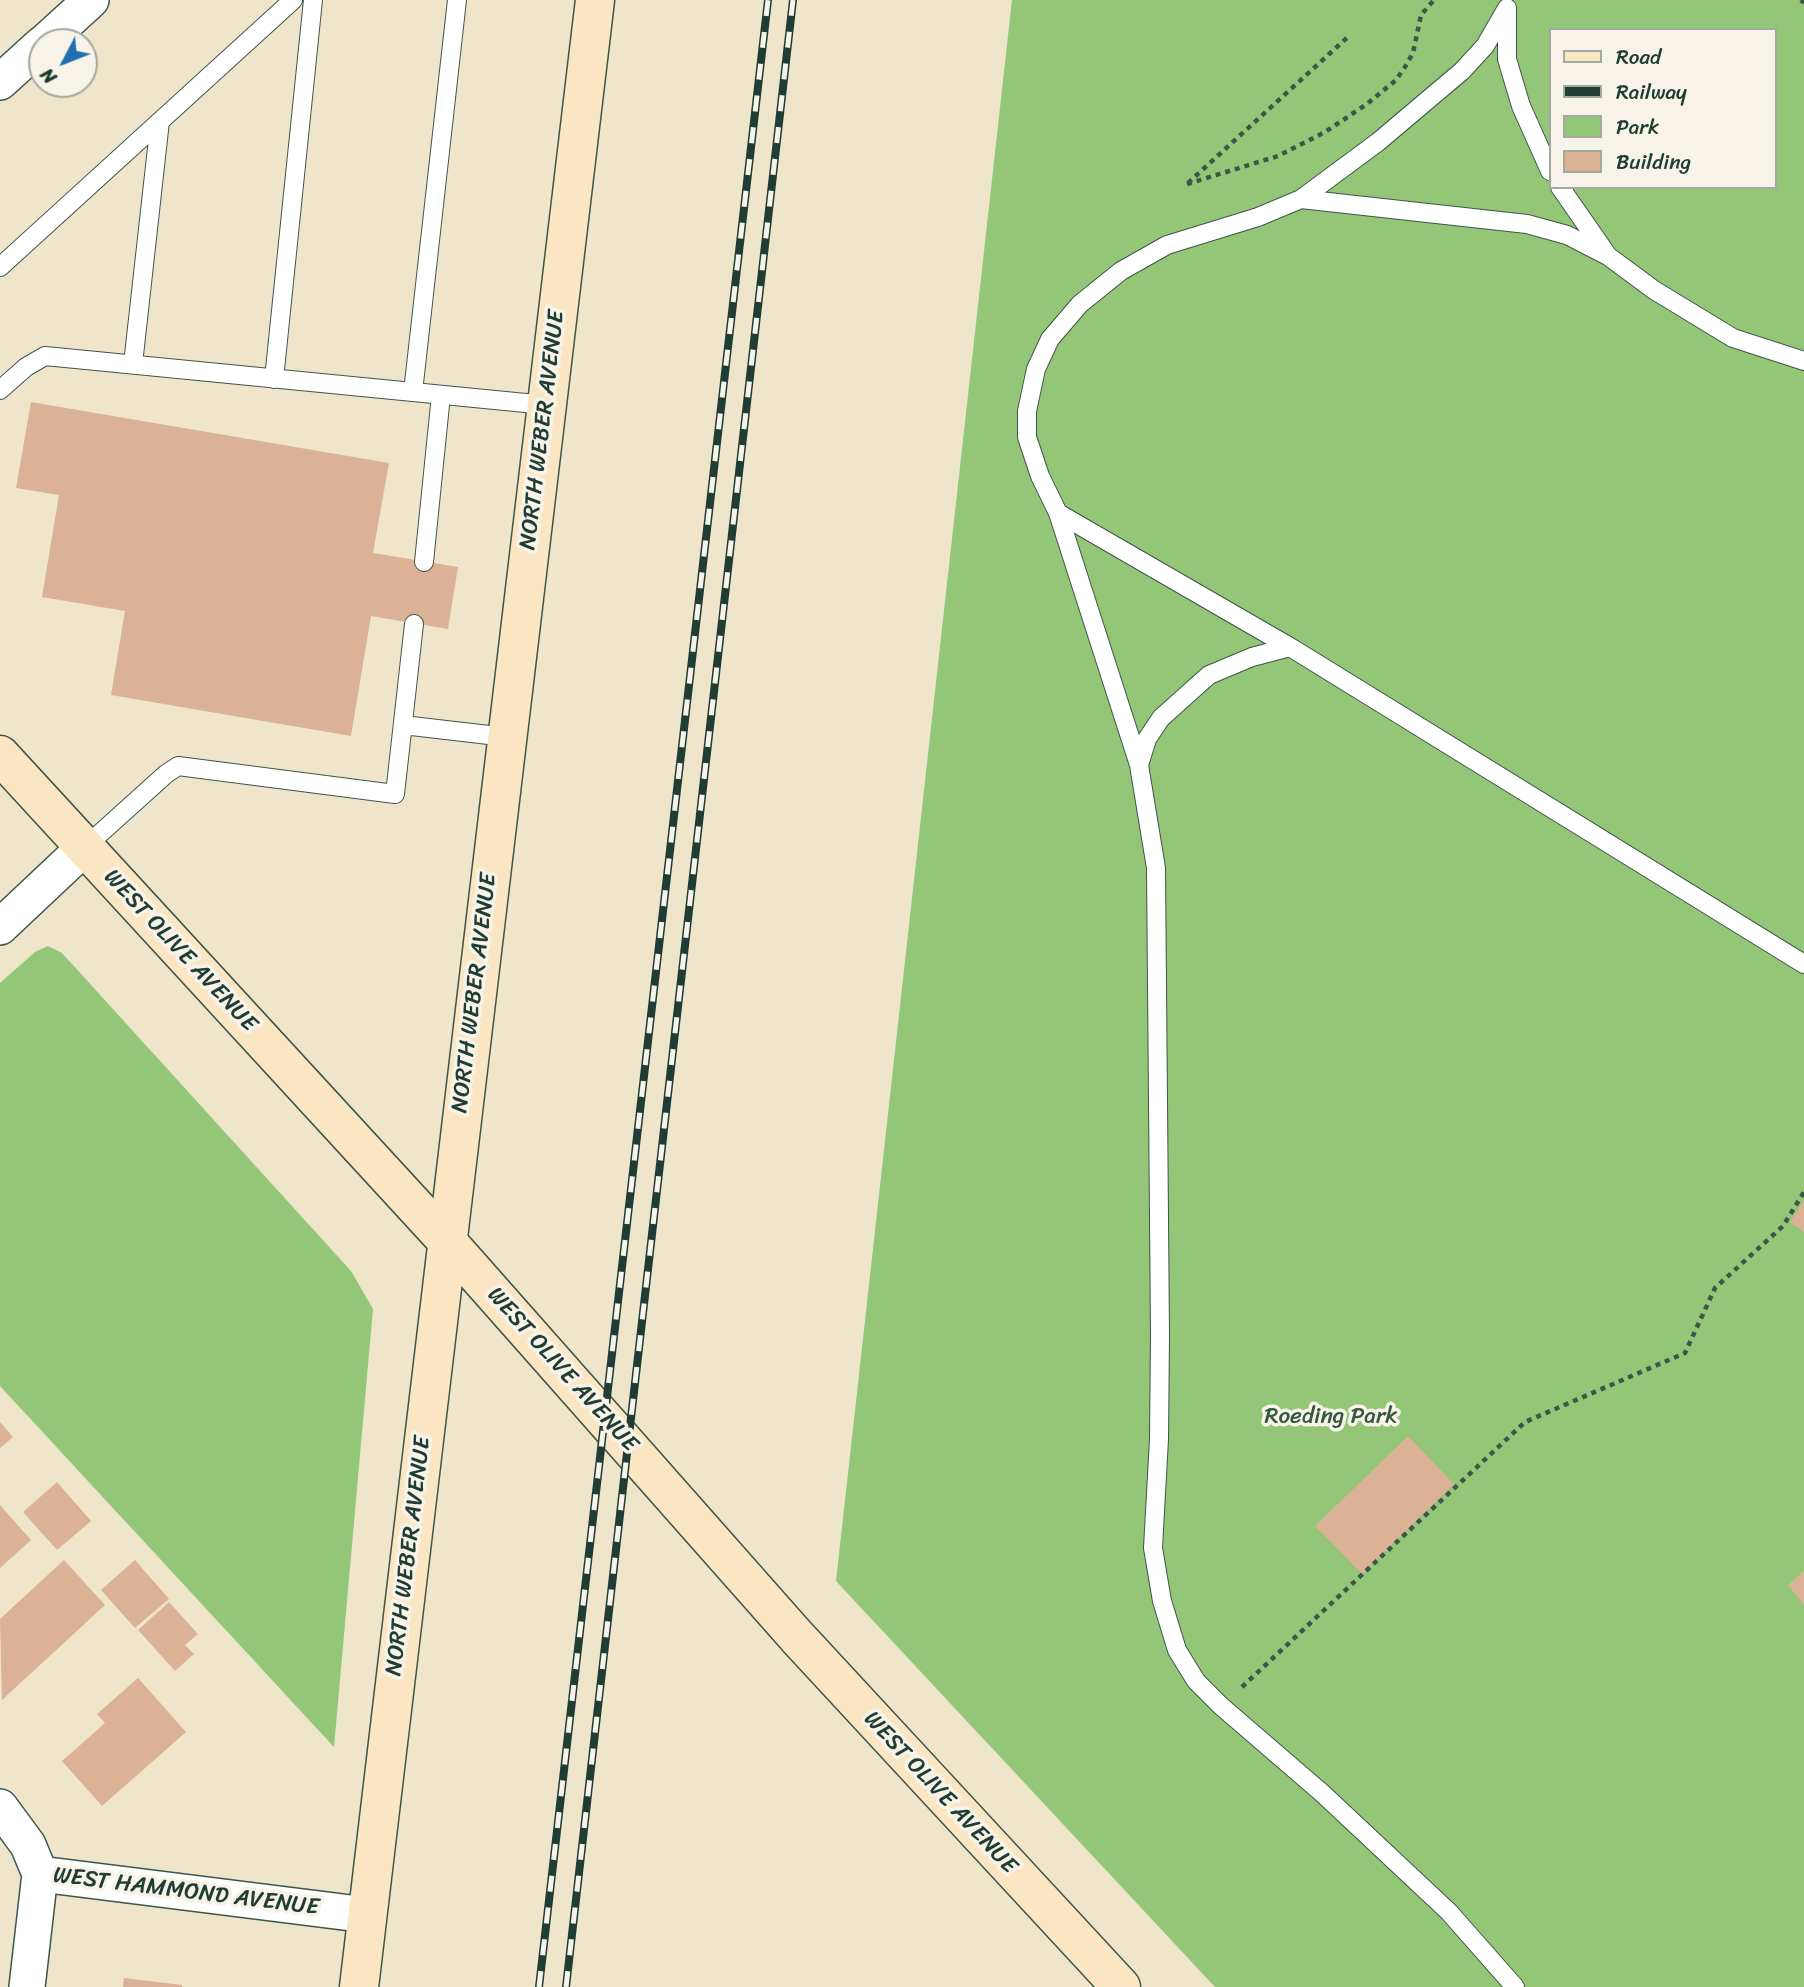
<!DOCTYPE html>
<html>
<head>
<meta charset="utf-8">
<style>
  body { margin:0 }
  #map { position:relative; width:1804px; height:1987px; overflow:hidden; background:#eee5ca; font-family:Sriracha,sans-serif }
  canvas { display:block }
  .legend { position:absolute; left:1549px; top:28px; width:228px; height:161px; box-sizing:border-box; background:#f7f3e8; border:2px solid #a1aaa0; margin:0; padding:9px 12px; list-style:none; font-size:21px; color:#1f3d34 }
  .legend li { display:flex; align-items:center; gap:14px; height:35px }
  .legend b { width:35px; border:2px solid #a1aaa0 }
  .north { position:absolute; left:28px; top:28px; width:70px; height:70px; box-sizing:border-box; background:#f7f3e8; border:2px solid #a1aaa0; border-radius:50%; rotate:228deg; font-size:19px; font-weight:700; line-height:28px; text-align:center; color:#1f3d34 }
  .north::after { content:''; display:block; margin:auto; width:24px; height:32px; background:#1f6fb2; clip-path:polygon(50% 0,100% 100%,50% 72%,0 100%) }
</style>
</head>
<body>
<div id="map">
<canvas width="1804" height="1987"></canvas>
<ul class="legend">
<li><b style="height:9px;background:#fbe6c4"></b>Road</li>
<li><b style="height:9px;background:#1f3d34"></b>Railway</li>
<li><b style="height:19px;background:#93c677"></b>Park</li>
<li><b style="height:19px;background:#dcb296"></b>Building</li>
</ul>
<div class="north">N</div>
</div>
<script>
const ctx = document.querySelector('canvas').getContext('2d');
ctx.lineJoin = 'round';
function fillPath(path, color) { ctx.fillStyle = color; ctx.fill(path, 'evenodd'); }
const toPath = rows => new Path2D(rows.map(r => 'M' + r).join(''));
function strokePath(path, color, width, dash) { ctx.strokeStyle = color; ctx.lineWidth = width; ctx.lineCap = dash ? 'butt' : 'round'; ctx.setLineDash(dash || []); ctx.stroke(path); }
function drawText(font, color, halo, rows, align = 'center') {
  ctx.font = font + ' Sriracha,sans-serif'; ctx.lineWidth = 7; ctx.setLineDash([]); ctx.textBaseline = 'middle'; ctx.strokeStyle = halo; ctx.fillStyle = color; for (const [text, x, y, turn = 0] of rows) {
    ctx.save(); ctx.translate(x, y); ctx.rotate((+turn || 0) * Math.PI / 180); ctx.textAlign = isNaN(turn) ? turn : align; if (halo) ctx.strokeText(text, 0, 0); ctx.fillText(text, 0, 0); ctx.restore();
  }
}
const green = toPath([
  [1012,0,1804,0,1804,1987,1215,1987,836,1581],
  [1550,30,1774,30,1774,187,1550,187],
  [48,946,62,953,351,1271,373,1309,334,1747,0,1386,0,983,35,952]
]);
const building = toPath([
  [31,402,389,463,373,553,458,567,448,629,371,616,351,736,111,695,125,611,42,597,59,495,16,488],
  [1804,1200,1804,1232,1790,1222],
  [0,1422,13,1437,0,1448],
  [1408,1436,1454,1484,1362,1574,1315,1526],
  [57,1482,91,1521,57,1550,23,1512],
  [0,1505,31,1540,0,1568],
  [64,1560,105,1605,2,1700,0,1619],
  [135,1560,169,1599,135,1628,101,1590],
  [1804,1571,1804,1605,1788,1585],
  [169,1602,198,1634,185,1645,194,1654,175,1671,138,1630],
  [138,1678,186,1732,102,1806,62,1761,105,1723,97,1714],
  [124,1978,182,1985,182,1987,123,1987]
]);
const path = toPath([
  [1801,0,1804,3],
  [1188,183,1350,35],
  [1187,184,1278,156,1325,132,1367,104,1396,80,1405,67,1413,53,1421,15,1434,0],
  [1242,1687,1525,1422,1685,1353,1715,1288,1783,1226,1804,1192]
]);
const lane = toPath([
  [1507,8,1485,46,1462,71,1378,142,1301,199,1258,217,1167,245,1121,271,1080,304,1050,339,1036,369,1027,411,1027,437,1040,476,1058,513,1139,765,1156,868,1160,1335,1159,1439,1153,1548,1162,1601,1177,1650,1196,1681,1221,1706,1322,1793,1449,1912,1515,1987],
  [1507,10,1507,59,1521,106,1550,171],
  [1560,187,1608,256,1654,290,1733,338,1804,361],
  [1301,199,1527,224,1567,235,1608,256],
  [0,267,293,0],
  [133,364,160,121],
  [274,379,313,0],
  [0,390,26,367,45,356,546,405],
  [413,392,457,0],
  [1058,513,1290,647,1804,964],
  [424,562,441,395],
  [403,725,506,737],
  [1139,765,1147,739,1161,718,1209,675,1252,657,1290,647],
  [85,847,166,774,178,766,395,794,414,624]
]);
const street = toPath([
  [45,42,91,0],
  [0,82,42,44],
  [0,927,85,847],
  [0,1807,28,1845,40,1874,367,1915],
  [27,1987,40,1874]
]);
const secondary = toPath([
  [0,755,446,1240,797,1637,1121,1987],
  [359,1987,595,0]
]);
const rail = toPath([
  [539,1987,768,0],
  [566,1987,793,0]
]);
const streetNames = [
  ["NORTH WEBER AVENUE",543,430,-83],
  ["WEST OLIVE AVENUE",180,951,47],
  ["NORTH WEBER AVENUE",475,993,-83],
  ["WEST OLIVE AVENUE",562,1370,48],
  ["NORTH WEBER AVENUE",409,1556,-83],
  ["WEST OLIVE AVENUE",940,1793,47],
  ["WEST HAMMOND AVENUE",186,1892,7]
];
const parkNames = [
  ["Roeding Park",1331,1417]
];
fillPath(green, '#93c677');
fillPath(building, '#dcb296');
strokePath(lane, '#3e564a', 20);
strokePath(street, '#3e564a', 38);
strokePath(secondary, '#3e564a', 41);
strokePath(path, '#3e564a', 4.5, [5, 5]);
strokePath(lane, '#fff', 18);
strokePath(street, '#fff', 35);
strokePath(secondary, '#fbe6c4', 38);
strokePath(rail, '#1f3d34', 8);
strokePath(rail, '#f7f3e8', 5, [16]);
drawText('23px', '#1f3d34', '#f7f3e8', streetNames);
drawText('23px', '#365841', '#f7f3e8', parkNames);
</script>
</body>
</html>
